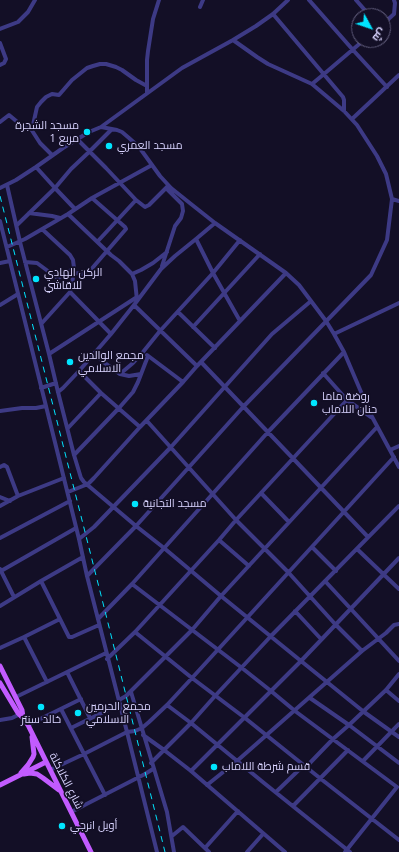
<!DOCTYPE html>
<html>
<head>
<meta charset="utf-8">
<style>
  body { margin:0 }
  #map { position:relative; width:399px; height:852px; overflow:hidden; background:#130f26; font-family:"Open Sans",Cairo,sans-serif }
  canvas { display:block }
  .north { position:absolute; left:351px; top:8px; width:40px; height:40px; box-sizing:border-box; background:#130f26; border:1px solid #625e7d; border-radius:50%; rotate:130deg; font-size:11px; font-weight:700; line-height:16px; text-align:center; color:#d9d4ff }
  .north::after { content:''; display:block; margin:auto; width:14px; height:18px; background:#00e5ff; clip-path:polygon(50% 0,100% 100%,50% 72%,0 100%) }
</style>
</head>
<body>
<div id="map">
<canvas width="399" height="852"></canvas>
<div class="north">ش</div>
</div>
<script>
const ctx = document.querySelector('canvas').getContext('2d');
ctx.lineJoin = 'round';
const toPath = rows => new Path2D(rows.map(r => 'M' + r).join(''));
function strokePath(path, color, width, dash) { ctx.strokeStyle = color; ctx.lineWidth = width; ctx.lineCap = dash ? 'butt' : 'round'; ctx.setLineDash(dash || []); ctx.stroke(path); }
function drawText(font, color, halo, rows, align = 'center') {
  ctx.font = font + ' "Open Sans",Cairo,sans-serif'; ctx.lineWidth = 3.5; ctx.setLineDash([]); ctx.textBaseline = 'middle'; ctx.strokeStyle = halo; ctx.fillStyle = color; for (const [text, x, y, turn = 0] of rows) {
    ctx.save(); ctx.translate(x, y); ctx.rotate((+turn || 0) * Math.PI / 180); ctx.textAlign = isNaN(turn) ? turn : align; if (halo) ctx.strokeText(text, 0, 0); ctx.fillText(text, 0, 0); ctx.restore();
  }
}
const minor = toPath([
  [309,0,353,50,387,87],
  [356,0,370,16],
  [200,7,203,0],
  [273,14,343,97,344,100,344,111],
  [383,24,394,14,395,3,394,0],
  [0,29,18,22,28,12,35,0],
  [0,43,6,59,4,63,0,65],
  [312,84,324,74,364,40],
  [147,93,147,60,148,51,153,19,159,0],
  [352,119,399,75],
  [0,122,9,115,21,125,31,129,33,125,37,107,41,102,46,97,52,94,59,95,72,80,87,68,93,66,100,64,106,64,116,67,122,70,136,80,147,86],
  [101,127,117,130,122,132,129,138,139,147,160,176,171,188,191,204,215,223,286,273,299,285,326,321,334,334,344,352,370,413,399,467],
  [31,129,40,143,52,155],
  [78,140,106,168,136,200,145,207,149,205,168,186],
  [36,167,55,188,75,209],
  [7,185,20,242,49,354,58,392,74,455,81,478,84,482,136,526,164,548,221,596,301,661,271,691,295,711,397,787,345,852],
  [0,188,16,180,36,167,63,148,89,132,101,127,182,68,233,40,256,26,273,14,288,0],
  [392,199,399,201],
  [29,213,52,216,60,218],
  [68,214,111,255,119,261,132,274,135,281,137,300],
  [0,221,79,539,87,576,98,619,127,732,157,852],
  [17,225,55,188,71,169,89,152,112,129],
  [196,239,213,273,240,321],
  [98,241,136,200],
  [7,247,25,239,68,214,92,198,152,165],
  [25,262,37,263,56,277,58,278,74,268],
  [0,263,10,261],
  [162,266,175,226,181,218,183,211,182,204,166,188],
  [74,273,84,274,88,273,126,229,125,227,92,198],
  [132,274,141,270,153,263,167,252],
  [70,292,111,334],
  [0,305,18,294],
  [134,305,197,366],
  [178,312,215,348],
  [42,323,70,292,72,285,74,268,73,260,70,255,42,229],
  [193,327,260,254],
  [334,334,399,303],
  [49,354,137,297],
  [94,354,106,364,120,374,129,376,141,374],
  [147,355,183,382],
  [201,362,368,537],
  [79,371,101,393,140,427],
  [323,373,347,400,371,417],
  [120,374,133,363,143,352,160,331,213,273,240,240],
  [41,388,56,383],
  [58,392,63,388,79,371,111,334,134,305,161,269,175,256,196,239,215,223],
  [0,411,22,408,36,408,46,406],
  [147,421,236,520,288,572,335,624,362,651],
  [68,428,101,393],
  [390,450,399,446],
  [74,455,119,408,133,392,138,382,148,356],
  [0,467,4,465,7,467,18,496],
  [68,492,88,484,94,478,140,427,183,382,197,366,286,273],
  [261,493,289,522],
  [0,497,10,501],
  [0,506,18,496,64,478],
  [0,538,70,501],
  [79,539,94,527,171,447,272,334,311,301],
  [219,540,249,566],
  [312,547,336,571],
  [357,549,399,589],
  [399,558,301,661,364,712,399,737],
  [0,569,14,597],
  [1,571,76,528],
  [87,576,136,526,244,406,371,275,387,240,392,199,386,174,377,156,357,125,344,111,312,84,268,64,257,57,233,40],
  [41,581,69,637,72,637,99,625],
  [325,581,399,661],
  [132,584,242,668,271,691,191,771],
  [0,606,41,581,83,557],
  [295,611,321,639],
  [98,619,132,584,268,432,344,352],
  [135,632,192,678,245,718,321,779,399,840],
  [24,637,47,682],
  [0,648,24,637,60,619],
  [107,659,135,632,219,540,236,520,347,400],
  [67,672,90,718],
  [386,690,399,701],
  [131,692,167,812,174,852],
  [16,697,106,653],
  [310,698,349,725,399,763],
  [119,700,126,696,192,630,221,596,377,427],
  [167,705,191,723,264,783,350,852],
  [61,709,105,795],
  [0,720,12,718,22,713],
  [28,725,81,699],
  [71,728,120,704],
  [143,735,164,750,191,771,285,852],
  [363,761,399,724],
  [151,763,191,723,215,696,271,636,399,506],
  [306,767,333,739,349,725,386,690,399,674],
  [50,770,84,754,127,732,135,731,142,728,149,722,167,705,192,678,394,457],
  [207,785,237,761,362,651,386,633,394,625,399,624],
  [276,792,304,765],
  [293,806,348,750],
  [71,812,145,774,153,769],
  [172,836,183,827,209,852],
  [205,848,238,811],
  [247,852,263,834]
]);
const major = toPath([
  [0,666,22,710,23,717],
  [0,683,18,713,23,718,28,725,91,852],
  [21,773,28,765,33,757,34,754,32,737],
  [24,774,30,773,37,774,43,778,59,790],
  [0,785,46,762]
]);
const rail = toPath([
  [0,196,105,611,165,852]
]);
const markers = [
  [87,132,4,"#00e5ff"],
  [109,146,4,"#00e5ff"],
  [36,279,4,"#00e5ff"],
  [70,362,4,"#00e5ff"],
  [314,403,4,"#00e5ff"],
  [135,504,4,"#00e5ff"],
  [41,707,4,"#00e5ff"],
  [78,713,4,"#00e5ff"],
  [214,767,4,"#00e5ff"],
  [62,826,4,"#00e5ff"]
];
const poiNames = [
  ["مسجد الشجرة",79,126,"right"],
  ["مربع 1",79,139,"right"],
  ["مسجد العمري",117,146],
  ["الركن الهادي",44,273],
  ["للاقاشي",44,286],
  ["مجمع الوالدين",78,356],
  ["الاسلامي",78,369],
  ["روضة ماما",322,397],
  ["حنان اللاماب",322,410],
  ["مسجد التجانية",143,504],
  ["مجمع الحرمين",86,707],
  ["الاسلامي",86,720],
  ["خالد سنتر",41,720,"center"],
  ["قسم شرطة اللاماب",222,767],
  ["أويل انرجي",70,826]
];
const streetNames = [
  ["شارع الكلاكلة",66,781,63]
];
strokePath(minor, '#3d3a85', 4);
strokePath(major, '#c25bff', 5);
strokePath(rail, '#00e5ff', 1, [6, 5]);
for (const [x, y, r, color] of markers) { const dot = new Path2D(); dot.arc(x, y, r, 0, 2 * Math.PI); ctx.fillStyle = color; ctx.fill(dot); strokePath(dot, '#130f26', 1.5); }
drawText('11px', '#d9d4ff', '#130f26', poiNames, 'left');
drawText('11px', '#d9d4ff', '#130f26', streetNames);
</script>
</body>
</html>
